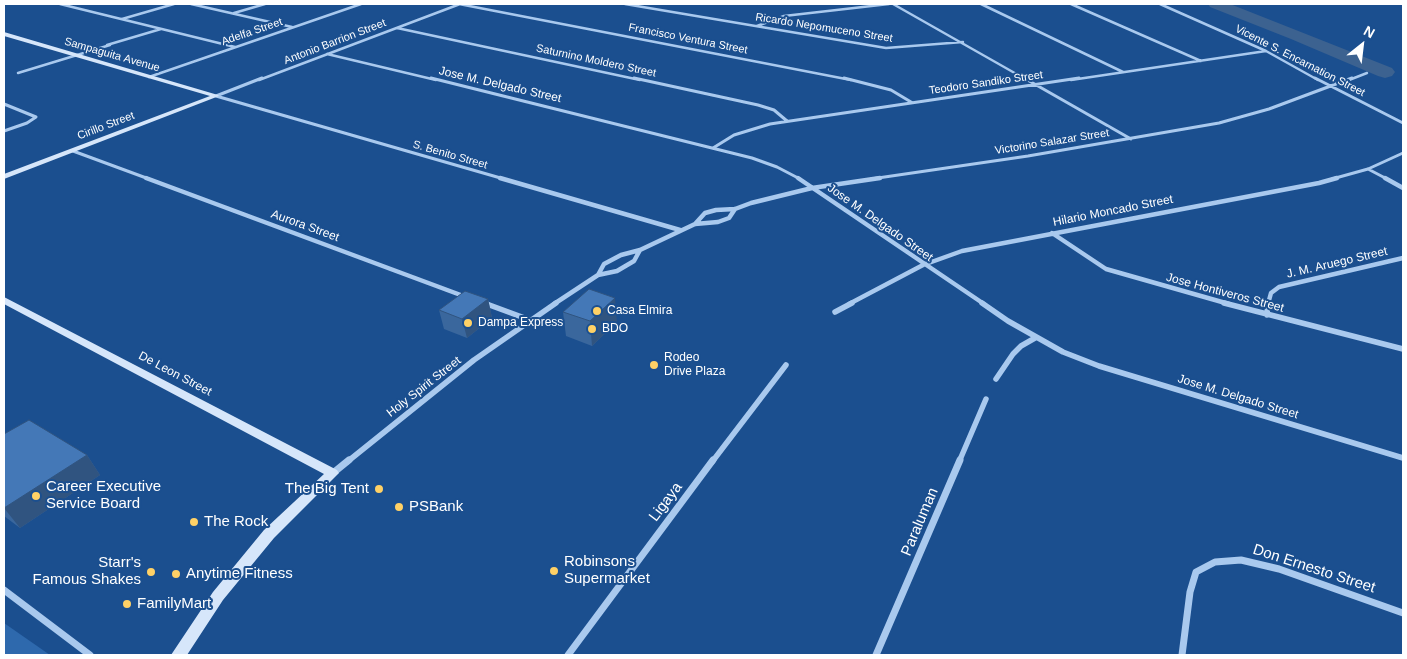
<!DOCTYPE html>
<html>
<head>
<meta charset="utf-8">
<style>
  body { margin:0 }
  #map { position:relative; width:1407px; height:659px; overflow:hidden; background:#1b4f8f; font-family:Helvetica,sans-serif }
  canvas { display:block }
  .frame { position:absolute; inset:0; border:5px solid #fff; pointer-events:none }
  .north { position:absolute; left:1337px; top:20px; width:50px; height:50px; -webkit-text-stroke:4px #1b4f8f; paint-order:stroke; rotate:29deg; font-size:14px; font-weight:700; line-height:20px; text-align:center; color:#fff }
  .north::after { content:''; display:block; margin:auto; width:18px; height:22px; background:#fff; clip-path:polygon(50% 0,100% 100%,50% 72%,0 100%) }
</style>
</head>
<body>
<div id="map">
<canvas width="1407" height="659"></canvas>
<div class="frame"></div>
<div class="north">N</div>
</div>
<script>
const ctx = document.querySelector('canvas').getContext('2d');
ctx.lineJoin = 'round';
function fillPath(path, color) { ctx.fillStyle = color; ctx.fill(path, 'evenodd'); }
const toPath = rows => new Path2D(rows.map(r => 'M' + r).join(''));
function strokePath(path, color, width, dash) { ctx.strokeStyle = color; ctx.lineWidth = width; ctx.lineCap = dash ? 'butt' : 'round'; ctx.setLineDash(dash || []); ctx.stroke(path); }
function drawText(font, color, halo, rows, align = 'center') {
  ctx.font = font + ' Helvetica,sans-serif'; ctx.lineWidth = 4; ctx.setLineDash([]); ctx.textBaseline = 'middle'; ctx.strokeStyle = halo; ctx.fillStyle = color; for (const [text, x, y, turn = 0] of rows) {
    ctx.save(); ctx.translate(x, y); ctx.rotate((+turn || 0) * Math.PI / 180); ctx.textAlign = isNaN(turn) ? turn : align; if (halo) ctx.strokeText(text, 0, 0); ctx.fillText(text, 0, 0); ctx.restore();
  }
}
const green = toPath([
  [4,623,50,655,4,655]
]);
const river = toPath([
  [1208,4,1230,4,1392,68,1395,72,1392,76,1385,78,1378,76,1291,39,1210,7,1208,4]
]);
const minorFar4 = toPath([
  [60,4,235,47],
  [191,4,292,27],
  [459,4,851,80],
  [625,4,886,48,963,42],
  [893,4,1027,80],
  [981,4,1123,72],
  [1071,4,1201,61],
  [1160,4,1266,51,1318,80],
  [234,13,265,4],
  [122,19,174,4],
  [757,26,784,16,889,4],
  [397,28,640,80],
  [107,45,161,29],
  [327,54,436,80],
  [18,73,110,45],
  [149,77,361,4],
  [259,80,460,4],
  [1071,80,1266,51],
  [1349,80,1367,73]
]);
const minorFar3 = toPath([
  [431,78,752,158,777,167,800,179],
  [634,78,758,105,774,110,787,121],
  [844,78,891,90,911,102],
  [1024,78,1131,139],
  [1315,78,1403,123],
  [216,96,504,179],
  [216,96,262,78],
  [4,104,36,117,27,123,4,131],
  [713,148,734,135,770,124,1079,78],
  [73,151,149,179],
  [1368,169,1387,179],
  [871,179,1028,156,1219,123,1269,109,1352,78],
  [1332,179,1368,169,1403,153]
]);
const minorFar2 = toPath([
  [146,178,466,297],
  [500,178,680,230],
  [798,178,984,304],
  [1385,178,1403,188],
  [695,224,705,213,716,210,735,209,751,203,812,188,880,178],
  [1052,233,1106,269,1229,304],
  [598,275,604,264,621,255,640,250,695,224,718,222,729,218,735,209],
  [484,303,488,304],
  [554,304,598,275,617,271,634,261,640,250],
  [849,304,923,265,962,251,1319,183,1337,178],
  [1268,304,1271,293,1279,287,1403,258]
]);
const minorFar1 = toPath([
  [484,303,530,320],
  [982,303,1008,321,1063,352,1099,366,1403,458],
  [1224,303,1403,349],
  [835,312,852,303],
  [1267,315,1268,303],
  [996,379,1013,354,1021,346,1035,338],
  [347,462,474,360,556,303],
  [712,462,786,365],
  [959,462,986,399]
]);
const minor = toPath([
  [333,473,349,460],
  [4,590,90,655],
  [568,655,713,460],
  [876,655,960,460],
  [1182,655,1190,592,1196,572,1215,562,1241,560,1279,569,1403,613]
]);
const secondary = toPath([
  [4,32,218,95,219,96,4,179,4,174,210,96,4,36,4,32],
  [4,297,337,470,339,473,274,538,223,600,187,655,171,655,213,592,264,530,324,474,4,304,4,297]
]);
const wall = toPath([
  [488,299,492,318,467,338,444,329,439,310],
  [563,312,617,322,592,346,566,336],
  [4,434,87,455,100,475,20,528,4,516]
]);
const shadedWall = toPath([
  [615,298,617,322,592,346,590,321],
  [488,299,492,318,467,338,462,319],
  [87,455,100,475,20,528,4,508]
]);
const building = toPath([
  [589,289,615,298,590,321,563,312,589,289],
  [465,291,488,299,462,319,439,310,465,291],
  [29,420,87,455,4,508,4,434,29,420]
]);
const markers = [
  [597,311,5,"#ffd166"],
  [468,323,5,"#ffd166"],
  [592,329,5,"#ffd166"],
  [654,365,5,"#ffd166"],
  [379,489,5,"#ffd166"],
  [36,496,5,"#ffd166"],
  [399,507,5,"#ffd166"],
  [194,522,5,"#ffd166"],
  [554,571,5,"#ffd166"],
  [151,572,5,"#ffd166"],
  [176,574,5,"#ffd166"],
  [127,604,5,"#ffd166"]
];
const farStreetnames = [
  ["Ricardo Nepomuceno Street",824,28,9],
  ["Adelfa Street",252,32,-19],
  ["Francisco Ventura Street",688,39,11],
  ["Antonio Barrion Street",335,42,-21],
  ["Sampaguita Avenue",112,55,16],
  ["Saturnino Moldero Street",596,61,12],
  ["Vicente S. Encarnation Street",1300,61,27],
  ["Teodoro Sandiko Street",986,83,-8],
  ["Cirillo Street",106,126,-21],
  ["Victorino Salazar Street",1052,142,-9],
  ["S. Benito Street",450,155,16]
];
const streetNames = [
  ["Jose M. Delgado Street",500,85,13],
  ["Hilario Moncado Street",1113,211,-11],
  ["Jose M. Delgado Street",880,223,35],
  ["Aurora Street",305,226,20],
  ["J. M. Aruego Street",1337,263,-13],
  ["Jose Hontiveros Street",1225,293,15],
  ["De Leon Street",175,374,28],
  ["Holy Spirit Street",424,387,-38],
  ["Jose M. Delgado Street",1238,397,17]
];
const poiNames = [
  ["Casa Elmira",607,311],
  ["Dampa Express",478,323],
  ["BDO",602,329],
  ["Rodeo",664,358],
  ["Drive Plaza",664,372]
];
const nearPoinames = [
  ["Career Executive",46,487],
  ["Service Board",46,504],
  ["The Big Tent",369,489,"right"],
  ["PSBank",409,507],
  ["The Rock",204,522],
  ["Robinsons",564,562],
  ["Supermarket",564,579],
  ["Starr's",141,563,"right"],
  ["Famous Shakes",141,580,"right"],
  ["Anytime Fitness",186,574],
  ["FamilyMart",137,604]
];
const nearStreetnames = [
  ["Ligaya",666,502,-53],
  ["Paraluman",920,522,-67],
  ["Don Ernesto Street",1314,569,18]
];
fillPath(green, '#2e69ad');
fillPath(river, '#3c6290');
strokePath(minorFar4, '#a9c9ee', 2.5);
strokePath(minorFar3, '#a9c9ee', 3);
strokePath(minorFar2, '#a9c9ee', 4.5);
strokePath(minorFar1, '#a9c9ee', 5.5);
strokePath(minor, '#a9c9ee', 7);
fillPath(secondary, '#d6e6fa');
fillPath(wall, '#3a679d');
fillPath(shadedWall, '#305480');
fillPath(building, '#4478b7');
strokePath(building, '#305480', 1);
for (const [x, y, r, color] of markers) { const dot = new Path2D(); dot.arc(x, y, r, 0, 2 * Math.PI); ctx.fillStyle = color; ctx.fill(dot); strokePath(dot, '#1b4f8f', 2); }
drawText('11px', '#fff', '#1b4f8f', farStreetnames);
drawText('12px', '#fff', '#1b4f8f', streetNames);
drawText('12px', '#fff', '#1b4f8f', poiNames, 'left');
drawText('15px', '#fff', '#1b4f8f', nearPoinames, 'left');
drawText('15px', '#fff', '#1b4f8f', nearStreetnames);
</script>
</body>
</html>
